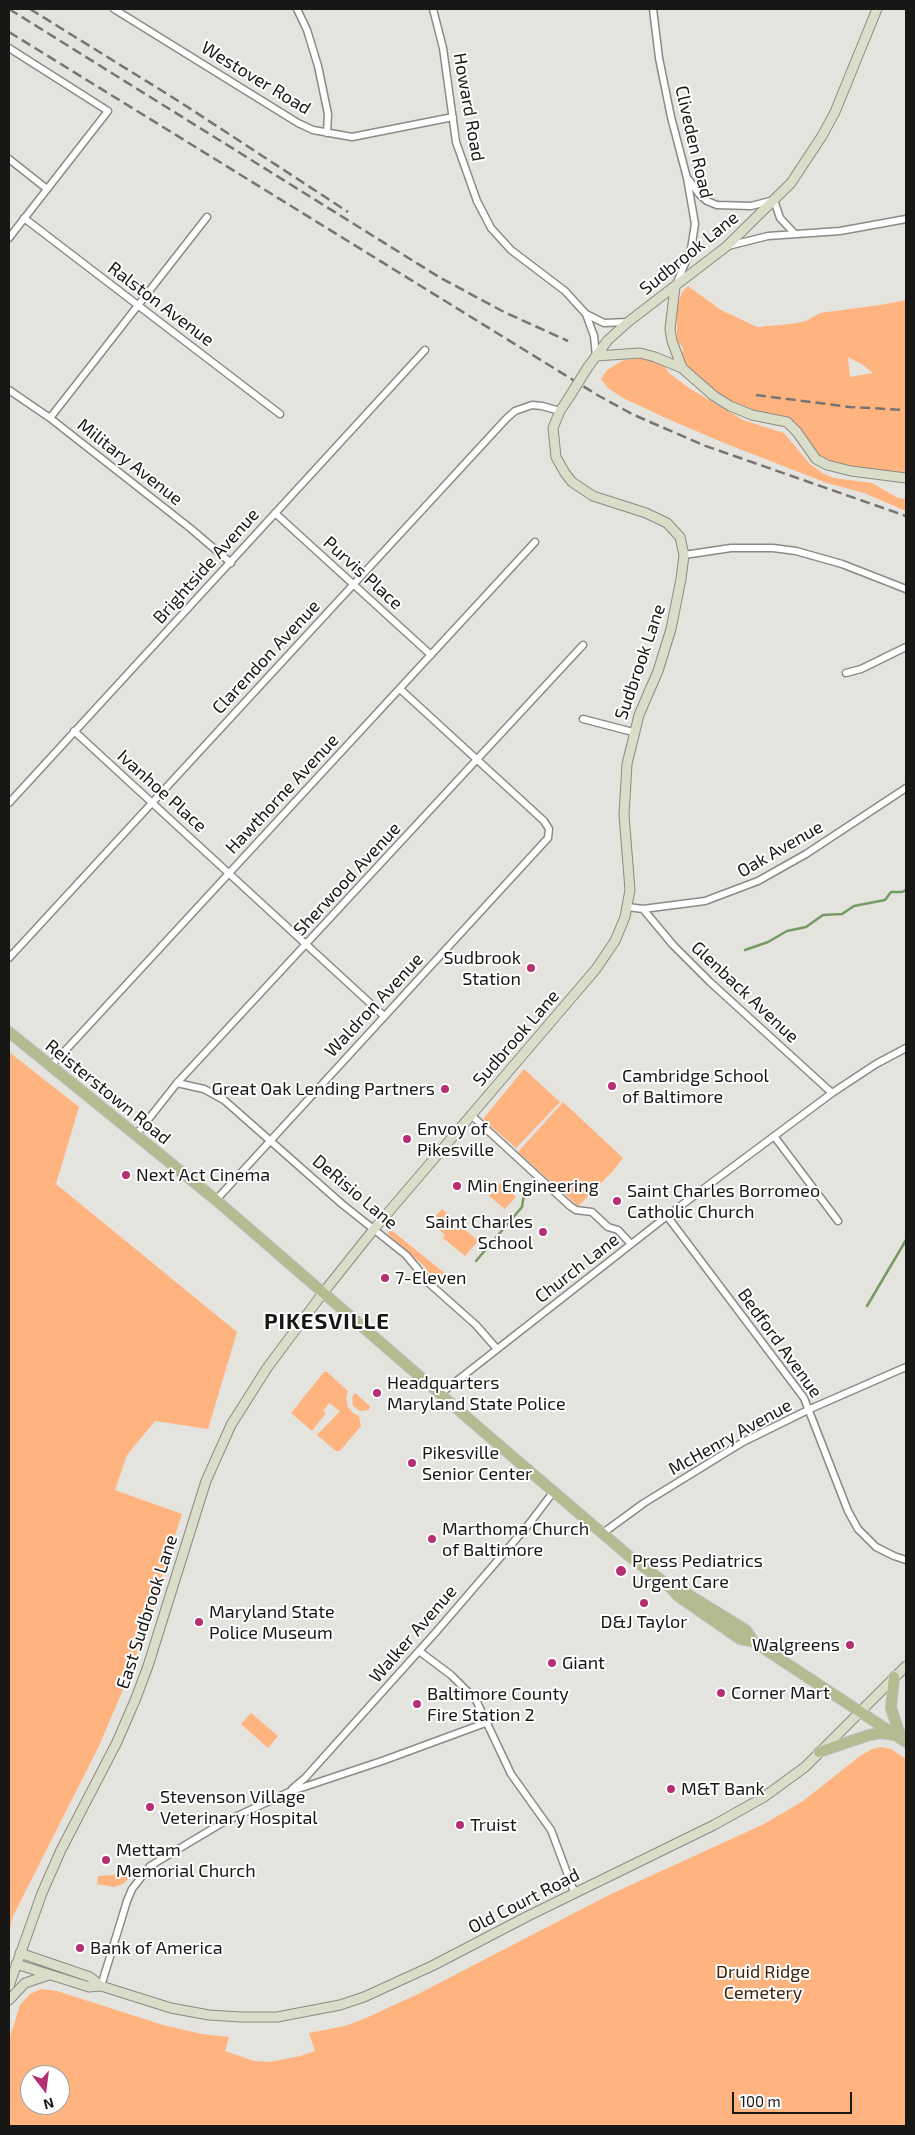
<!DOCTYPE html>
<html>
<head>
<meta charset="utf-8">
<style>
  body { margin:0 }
  #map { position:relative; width:915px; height:2135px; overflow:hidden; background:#e4e3de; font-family:"Exo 2",sans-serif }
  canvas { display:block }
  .frame { position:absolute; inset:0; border:10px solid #181716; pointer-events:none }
  .north { position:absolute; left:20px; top:2065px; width:50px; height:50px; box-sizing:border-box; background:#fff; border:1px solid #a3a2a2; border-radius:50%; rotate:165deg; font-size:14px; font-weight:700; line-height:20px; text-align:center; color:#181716 }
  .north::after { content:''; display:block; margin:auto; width:18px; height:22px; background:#b52f73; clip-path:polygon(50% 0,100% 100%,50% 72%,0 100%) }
  .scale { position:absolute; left:732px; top:2092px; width:120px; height:22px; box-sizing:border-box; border:2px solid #181716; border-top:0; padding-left:6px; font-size:15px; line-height:18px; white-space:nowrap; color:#181716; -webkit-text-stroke:4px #fff; paint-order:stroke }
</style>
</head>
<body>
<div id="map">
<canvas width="915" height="2135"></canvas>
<div class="frame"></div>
<div class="north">N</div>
<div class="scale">100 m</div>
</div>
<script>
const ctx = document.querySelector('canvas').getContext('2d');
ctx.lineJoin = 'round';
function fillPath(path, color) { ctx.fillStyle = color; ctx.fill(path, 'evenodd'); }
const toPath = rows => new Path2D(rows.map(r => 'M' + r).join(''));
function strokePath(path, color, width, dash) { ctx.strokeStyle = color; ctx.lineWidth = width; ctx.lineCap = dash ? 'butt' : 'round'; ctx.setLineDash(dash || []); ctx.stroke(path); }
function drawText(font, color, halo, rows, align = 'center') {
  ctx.font = font + ' "Exo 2",sans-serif'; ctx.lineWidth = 4; ctx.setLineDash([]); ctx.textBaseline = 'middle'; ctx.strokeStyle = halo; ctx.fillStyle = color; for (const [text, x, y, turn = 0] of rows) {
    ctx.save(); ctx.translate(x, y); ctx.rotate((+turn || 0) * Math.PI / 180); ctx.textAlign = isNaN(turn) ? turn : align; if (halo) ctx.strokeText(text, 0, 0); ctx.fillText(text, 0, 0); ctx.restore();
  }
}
const green = toPath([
  [688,286,721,310,757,327,791,324,806,321,820,313,880,305,906,300,906,474,876,471,838,464,828,461,819,455,796,423,789,418,752,410,732,403,702,381,681,359,683,347,677,341,677,307,682,292],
  [848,357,863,365,873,373,850,377],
  [645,358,663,364,669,373,689,388,743,420,784,433,810,464,822,473,834,478,872,483,898,498,906,499,906,511,864,493,827,483,724,443,668,419,623,398,608,388,601,379,607,370,624,360],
  [9,1052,79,1107,56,1184,237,1332,208,1429,155,1421,127,1455,115,1490,182,1514,135,1659,132,1658,127,1671,130,1673,99,1746,13,1916,9,1932],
  [524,1069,560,1102,516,1148,483,1119],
  [563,1102,623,1158,613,1171,578,1206,518,1152],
  [501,1182,516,1197,505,1209,489,1196],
  [442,1209,478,1241,465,1256,443,1238,445,1235,430,1222],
  [390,1229,447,1275,438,1285,424,1266,388,1234],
  [324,1372,327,1372,348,1391,346,1398,348,1407,353,1413,359,1416,361,1426,340,1451,336,1451,317,1435,340,1411,329,1403,323,1411,326,1413,312,1431,291,1413],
  [355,1393,370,1406,369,1410,360,1411,353,1406,352,1397],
  [251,1713,278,1736,268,1748,241,1724],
  [881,1747,891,1749,906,1759,906,2126,9,2126,9,2040,20,2005,30,1994,41,1989,57,1991,163,2025,202,2034,229,2037,225,2051,254,2061,270,2062,300,2056,315,2051,309,2033,345,2026,366,2018,418,1994,611,1894,764,1824,803,1801,860,1756,872,1749],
  [30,2075,60,2075,60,2105,30,2105],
  [121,1871,132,1871,128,1879,123,1884,114,1887,97,1884,98,1876,113,1875]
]);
const stream = toPath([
  [745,950,768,942,787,931,806,927,823,915,842,914,854,906,885,900,891,892,902,892,906,890],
  [476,1261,522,1207,524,1194,537,1180],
  [867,1306,906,1240]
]);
const street = toPath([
  [114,9,298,123,313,130,352,137,453,117],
  [297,9,307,30,318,66,328,114,327,133],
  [433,9,443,48,456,142,477,201,491,228,511,250,565,291,586,314,594,336,596,356],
  [653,9,659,58,671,117,687,178,695,224,691,249,676,285],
  [9,48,108,111,9,238],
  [9,159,47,189],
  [689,180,699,194,707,201,717,205,751,206,774,200,780,218,794,233],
  [24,218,280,414],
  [728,246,768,236,840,231,906,219],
  [586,314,604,323,628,322],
  [9,390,50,418,190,528,231,563],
  [50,418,207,217],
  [275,513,431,655],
  [684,555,731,548,773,548,796,551,842,564,906,589],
  [846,673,861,669,906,647],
  [583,719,633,732],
  [74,731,384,1016],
  [9,803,425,350],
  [628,907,643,909,705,901,758,881,806,854,906,788],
  [643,909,673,945,710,982,832,1093],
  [9,958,506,419,515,411,532,405,542,406,560,411],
  [51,1066,535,542],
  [177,1083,204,1089,224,1100,342,1204,406,1255,431,1285,476,1325,497,1349],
  [471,1115,570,1206,576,1210,592,1212,608,1227,618,1230,631,1244],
  [136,1135,177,1083,583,645],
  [774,1136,838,1221],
  [216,1200,548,838,549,829,544,821,400,689],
  [667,1216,804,1398,848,1511,858,1529,876,1547,894,1556,906,1560],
  [440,1394,667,1216,832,1093,876,1064,906,1048],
  [603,1533,644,1503,743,1442,810,1409,906,1367],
  [419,1651,451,1675,476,1700,511,1774,551,1830,575,1894],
  [292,1789,305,1778,436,1632,529,1524,554,1491],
  [101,1986,127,1901,132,1889,150,1866,222,1823,289,1792,382,1761,488,1722]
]);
const secondary = toPath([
  [675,287,670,329,672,341,682,368],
  [596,356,640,353,655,357,682,368,714,396,730,406,752,415,787,422,797,432,816,459,827,465,851,471,906,478],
  [588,367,608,340,628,322,727,246,791,183,822,136,835,112,877,9],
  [20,1953,90,1977,101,1986],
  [16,1964,89,1987,101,1986,171,2008,209,2015,241,2017,277,2017,340,2005,364,1997,432,1966,528,1916,714,1825,764,1797,805,1767,906,1666],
  [9,1986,42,1893,61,1850,117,1742,136,1698,148,1666,206,1481,231,1425,267,1368,323,1293,374,1229,596,969,615,941,625,917,630,890,624,815,627,764,639,715,658,671,671,629,681,579,684,555,680,537,667,523,646,513,593,496,572,482,565,473,556,457,553,428,560,411,568,399],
  [9,2000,25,1983,49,1975]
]);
const primary = toPath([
  [9,1032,216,1200,499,1445,629,1556,668,1585,678,1596,740,1639,754,1642,906,1742],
  [669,1585,681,1590,746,1630,754,1642],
  [894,1677,891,1708,901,1738],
  [819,1752,869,1735,881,1733,893,1735]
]);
const rail = toPath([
  [9,9,439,277,504,312,568,341],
  [30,9,180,102,348,212],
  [9,32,599,396,634,415,703,445,906,516],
  [756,395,850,407,906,410]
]);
const secondaryBridge = toPath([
  [568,399,588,367]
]);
const markers = [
  [531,968,5,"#b52f73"],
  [612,1086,5,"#b52f73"],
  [445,1089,5,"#b52f73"],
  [407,1139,5,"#b52f73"],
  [126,1175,5,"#b52f73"],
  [457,1186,5,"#b52f73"],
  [617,1201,5,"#b52f73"],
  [543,1232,5,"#b52f73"],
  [385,1278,5,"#b52f73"],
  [377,1393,5,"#b52f73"],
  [412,1463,5,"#b52f73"],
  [432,1539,5,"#b52f73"],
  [621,1571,6,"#b52f73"],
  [644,1603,5,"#b52f73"],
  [199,1622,5,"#b52f73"],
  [850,1645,5,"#b52f73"],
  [552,1663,5,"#b52f73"],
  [721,1693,5,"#b52f73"],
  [417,1704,5,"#b52f73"],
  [671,1789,5,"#b52f73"],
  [150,1807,5,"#b52f73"],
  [460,1825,5,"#b52f73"],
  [106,1860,5,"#b52f73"],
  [80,1948,5,"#b52f73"]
];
const streetNames = [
  ["Westover Road",256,78,31],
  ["Howard Road",469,107,80],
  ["Cliveden Road",694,142,77],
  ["Sudbrook Lane",689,253,-39],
  ["Ralston Avenue",161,304,37],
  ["Military Avenue",130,462,38],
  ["Brightside Avenue",206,566,-48],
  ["Purvis Place",363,573,42],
  ["Clarendon Avenue",266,657,-47],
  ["Sudbrook Lane",640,662,-71],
  ["Ivanhoe Place",162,791,42],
  ["Hawthorne Avenue",282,794,-47],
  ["Oak Avenue",780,849,-30],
  ["Sherwood Avenue",347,879,-47],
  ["Glenback Avenue",745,992,43],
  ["Waldron Avenue",374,1005,-47],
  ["Sudbrook Lane",516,1038,-49],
  ["Reisterstown Road",108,1092,39],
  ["DeRisio Lane",355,1192,40],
  ["Church Lane",577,1268,-38],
  ["Bedford Avenue",780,1343,54],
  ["McHenry Avenue",730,1437,-29],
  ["East Sudbrook Lane",147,1612,-72],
  ["Walker Avenue",413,1634,-49],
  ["Old Court Road",524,1901,-27]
];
const poiNames = [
  ["Sudbrook",521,958,"right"],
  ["Station",521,979,"right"],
  ["Cambridge School",622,1076],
  ["of Baltimore",622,1097],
  ["Great Oak Lending Partners",435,1089,"right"],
  ["Envoy of",417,1129],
  ["Pikesville",417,1150],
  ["Next Act Cinema",136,1175],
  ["Min Engineering",467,1186],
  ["Saint Charles Borromeo",627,1191],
  ["Catholic Church",627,1212],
  ["Saint Charles",533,1222,"right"],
  ["School",533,1243,"right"],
  ["7-Eleven",395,1278],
  ["Headquarters",387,1383],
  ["Maryland State Police",387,1404],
  ["Pikesville",422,1453],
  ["Senior Center",422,1474],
  ["Marthoma Church",442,1529],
  ["of Baltimore",442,1550],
  ["Press Pediatrics",632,1561],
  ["Urgent Care",632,1582],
  ["Maryland State",209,1612],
  ["Police Museum",209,1633],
  ["D&J Taylor",644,1622,"center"],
  ["Walgreens",840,1645,"right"],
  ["Giant",562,1663],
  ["Corner Mart",731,1693],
  ["Baltimore County",427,1694],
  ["Fire Station 2",427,1715],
  ["M&T Bank",681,1789],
  ["Stevenson Village",160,1797],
  ["Veterinary Hospital",160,1818],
  ["Truist",470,1825],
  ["Mettam",116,1850],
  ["Memorial Church",116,1871],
  ["Bank of America",90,1948]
];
const parkNames = [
  ["Druid Ridge",763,1972],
  ["Cemetery",763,1993]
];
const districtNames = [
  ["PIKESVILLE",327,1322]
];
fillPath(green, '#ffb480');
strokePath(stream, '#769a64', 2.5);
strokePath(street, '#8b8a86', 9);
strokePath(secondary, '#8b8a86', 11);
strokePath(primary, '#bebebe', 12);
strokePath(street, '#fff', 6);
strokePath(secondary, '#daddc8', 9);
strokePath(primary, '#b5bb91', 10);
strokePath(rail, '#767572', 2.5, [10, 5]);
strokePath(secondaryBridge, '#8b8a86', 11, []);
strokePath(secondaryBridge, '#daddc8', 9);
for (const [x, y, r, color] of markers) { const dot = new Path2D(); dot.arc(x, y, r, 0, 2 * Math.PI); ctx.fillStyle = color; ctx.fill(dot); strokePath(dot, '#fff', 2); }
drawText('18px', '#181716', '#fff', streetNames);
drawText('18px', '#181716', '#fff', poiNames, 'left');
drawText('18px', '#3f2009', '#fff', parkNames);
ctx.letterSpacing = '1px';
drawText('bold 22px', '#181716', '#fff', districtNames);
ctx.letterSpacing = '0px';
</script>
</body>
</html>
